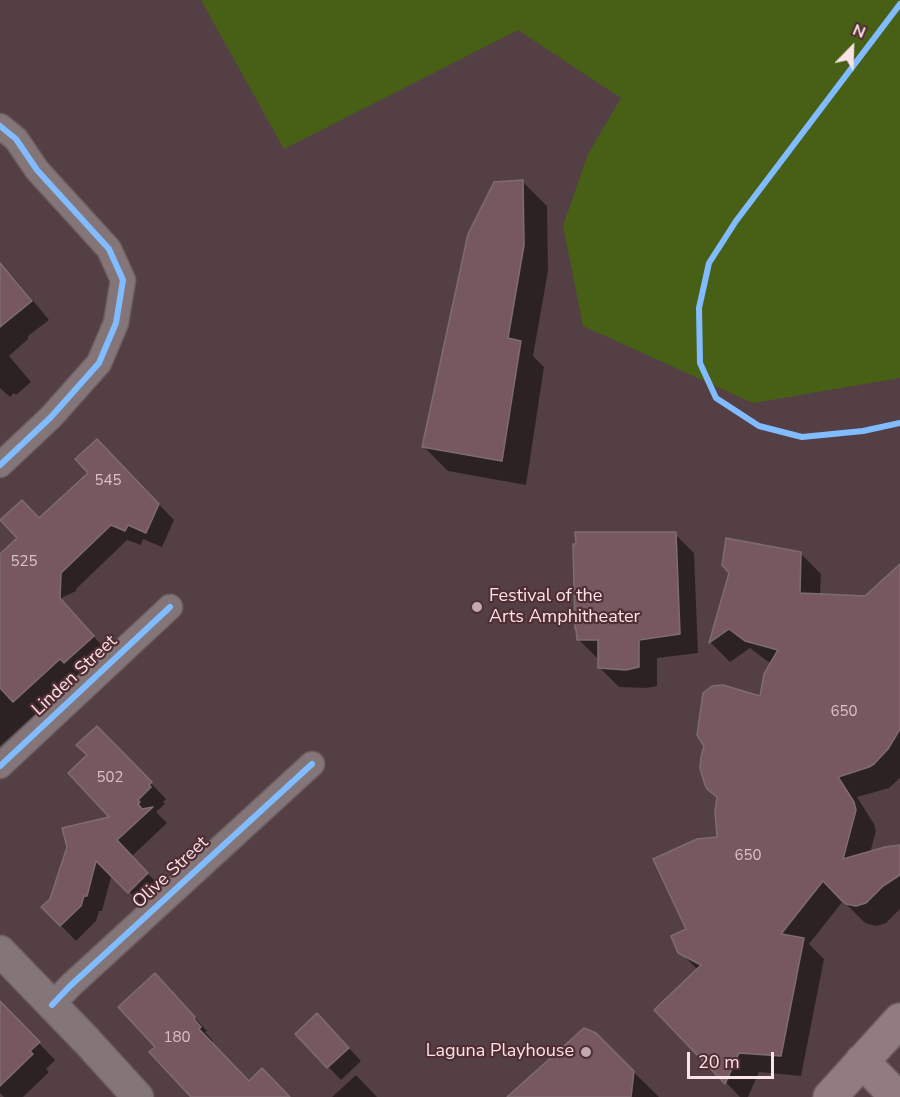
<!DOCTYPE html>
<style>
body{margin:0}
#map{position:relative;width:900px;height:1097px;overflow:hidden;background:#544044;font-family:"Nunito Sans",sans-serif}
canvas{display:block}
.north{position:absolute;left:822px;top:18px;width:60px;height:60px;-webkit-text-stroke:4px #512e34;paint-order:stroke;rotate:23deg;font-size:16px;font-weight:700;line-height:24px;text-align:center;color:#fbe4e7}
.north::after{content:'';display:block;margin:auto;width:21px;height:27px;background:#fbe4e7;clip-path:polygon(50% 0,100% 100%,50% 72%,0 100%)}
.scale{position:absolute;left:687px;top:1052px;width:87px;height:27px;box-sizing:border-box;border:3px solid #fbe4e7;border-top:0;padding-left:8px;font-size:18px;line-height:21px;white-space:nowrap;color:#fbe4e7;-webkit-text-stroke:4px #512e34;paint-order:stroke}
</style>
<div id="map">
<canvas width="900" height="1097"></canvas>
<div class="north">N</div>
<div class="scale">20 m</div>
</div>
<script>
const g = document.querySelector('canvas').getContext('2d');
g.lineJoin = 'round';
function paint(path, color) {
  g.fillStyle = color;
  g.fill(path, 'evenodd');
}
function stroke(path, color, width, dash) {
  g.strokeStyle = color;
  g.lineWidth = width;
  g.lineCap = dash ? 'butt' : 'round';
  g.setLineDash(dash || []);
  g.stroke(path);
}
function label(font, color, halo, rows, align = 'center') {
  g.font = font + ' "Nunito Sans",sans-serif';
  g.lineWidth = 4.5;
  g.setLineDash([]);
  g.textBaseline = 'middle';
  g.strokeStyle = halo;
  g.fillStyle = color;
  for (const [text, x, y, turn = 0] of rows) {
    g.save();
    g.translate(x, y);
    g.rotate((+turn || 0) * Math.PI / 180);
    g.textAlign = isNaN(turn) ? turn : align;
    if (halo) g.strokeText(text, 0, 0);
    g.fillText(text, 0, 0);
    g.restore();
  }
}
paint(new Path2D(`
 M201 0H900V378L753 403 583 326 563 226 588 154 621 98 518 30 284 149Z`), '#486016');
paint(new Path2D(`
 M523 182 547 206 548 271 533 356 544 367 526 485 448 471 424 447Z
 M0 264 15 279 49 320 28 336V339L9 356 31 382 16 395 14 393 10 397 0 388Z
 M112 456 174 520 162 547 143 539 141 545 127 540 76 589V591L59 599 110 654 82 679 78 675 0 746V556L39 520Z
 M675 534 694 553 698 653 657 658V686L646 688 619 687 600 668V658H597L578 639Z
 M800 553 821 574 820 595 866 597 900 569V778L889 788 857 797 874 824 876 831 870 853 900 851V909L886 923 877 926 868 924 864 922 843 901 809 944 824 959 801 1076 759 1072 748 1097H740L656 1010 698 970 680 952 719 839 772 663 767 661 750 648 730 662 710 642 731 572Z
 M113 743 166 799 163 802 165 804 156 812 167 823 131 857 163 889 144 907 112 874 102 911H99L96 921 76 941 43 907 51 900 112 818Z
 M168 988 207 1031 205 1032 213 1041 210 1043 249 1083 288 1097H194L157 1047Z
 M0 1003 55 1060 46 1069 49 1072 23 1097H4L0 1093Z
 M330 1028 361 1061 341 1080 297 1034Z
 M595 1034 659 1097H509Z
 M356 1075 377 1097H332Z`), '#0007');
const building = new Path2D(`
 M523 180 524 245 508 338 521 341 502 461 422 447 468 234 494 182Z
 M0 263 32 301 0 327Z
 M97 439 159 504 146 533 128 525 125 531 111 525 61 573 60 598 94 636 64 663 60 659 13 702 0 688V554L17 538 0 520 22 500 39 518 88 473 75 459Z
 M575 532H676L680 634 639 640V667L626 670 598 668V640H577L576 629H575L573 544H576Z
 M726 538 801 552 800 593 865 596 900 564V729L888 749 874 764 869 767 838 777 854 802 856 810 843 859 885 847 900 845V875L883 886 866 903 856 906 846 904 842 901 823 881 781 934 804 938 781 1056 739 1053 725 1084 654 1010 701 965 678 953 671 936 686 929 653 859 697 839 717 837 715 811 717 797 708 790 705 785 700 768 701 757 704 746 697 735 703 693 712 686 723 685 760 696 764 674 778 650 745 641 729 629 709 643 729 573 722 565Z
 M97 726 152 782 149 785 151 787 138 800 140 802 138 804 142 809 153 807 117 840 148 873 128 893 96 861 87 896H84L81 906 60 926 41 907 50 899 67 847 62 828 109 817 68 773 87 755 76 745Z
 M155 973 195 1017 194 1019 201 1027 199 1029 249 1081 262 1068 290 1097H191L149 1052 155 1047 118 1007Z
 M0 1001 40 1042 30 1051 33 1054 0 1086Z
 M317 1013 349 1048 327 1068 295 1034Z
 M584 1028 596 1033 634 1071 631 1097H507Z`);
paint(building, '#785860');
stroke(building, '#7e6d70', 1.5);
const minor = new Path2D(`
 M0 126 16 139 37 170 109 249 123 280 116 323 99 363 51 417 0 465
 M0 766 170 607
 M52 1005 70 986 312 764`);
const tertiary = new Path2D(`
 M0 951 87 1041 138 1097`);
const primary = new Path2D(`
 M862 1061 897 1097
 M830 1097 900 1020`);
stroke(minor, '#6f5e61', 27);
stroke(tertiary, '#6f5e61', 33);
stroke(primary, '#6f5e61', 36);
stroke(minor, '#847678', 24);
stroke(tertiary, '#847678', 30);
stroke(primary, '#917c80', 33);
stroke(new Path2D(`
 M900 4 736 221 709 263 699 308 700 363 716 398 759 426 802 437 863 431 900 423
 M0 126 16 139 37 170 109 249 123 280 116 323 99 363 51 417 0 465
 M0 766 170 607
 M52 1005 70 986 312 764`), '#80bcff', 6);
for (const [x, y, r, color] of [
 [477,607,6,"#c1abae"],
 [586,1052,6,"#c1abae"]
]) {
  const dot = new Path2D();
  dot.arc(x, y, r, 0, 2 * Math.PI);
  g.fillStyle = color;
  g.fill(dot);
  stroke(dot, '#512e34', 2);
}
label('15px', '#dac1c5', null, [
 ["545",108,481],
 ["525",24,562],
 ["650",844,712],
 ["502",110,778],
 ["650",748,856],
 ["180",177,1038]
]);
label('18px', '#fbe4e7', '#512e34', [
 ["Festival of the",489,597],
 ["Arts Amphitheater",489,618],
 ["Laguna Playhouse",574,1052,"right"]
], 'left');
label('18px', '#fbe4e7', '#512e34', [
 ["Linden Street",75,676,-43],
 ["Olive Street",171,873,-43]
]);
</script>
